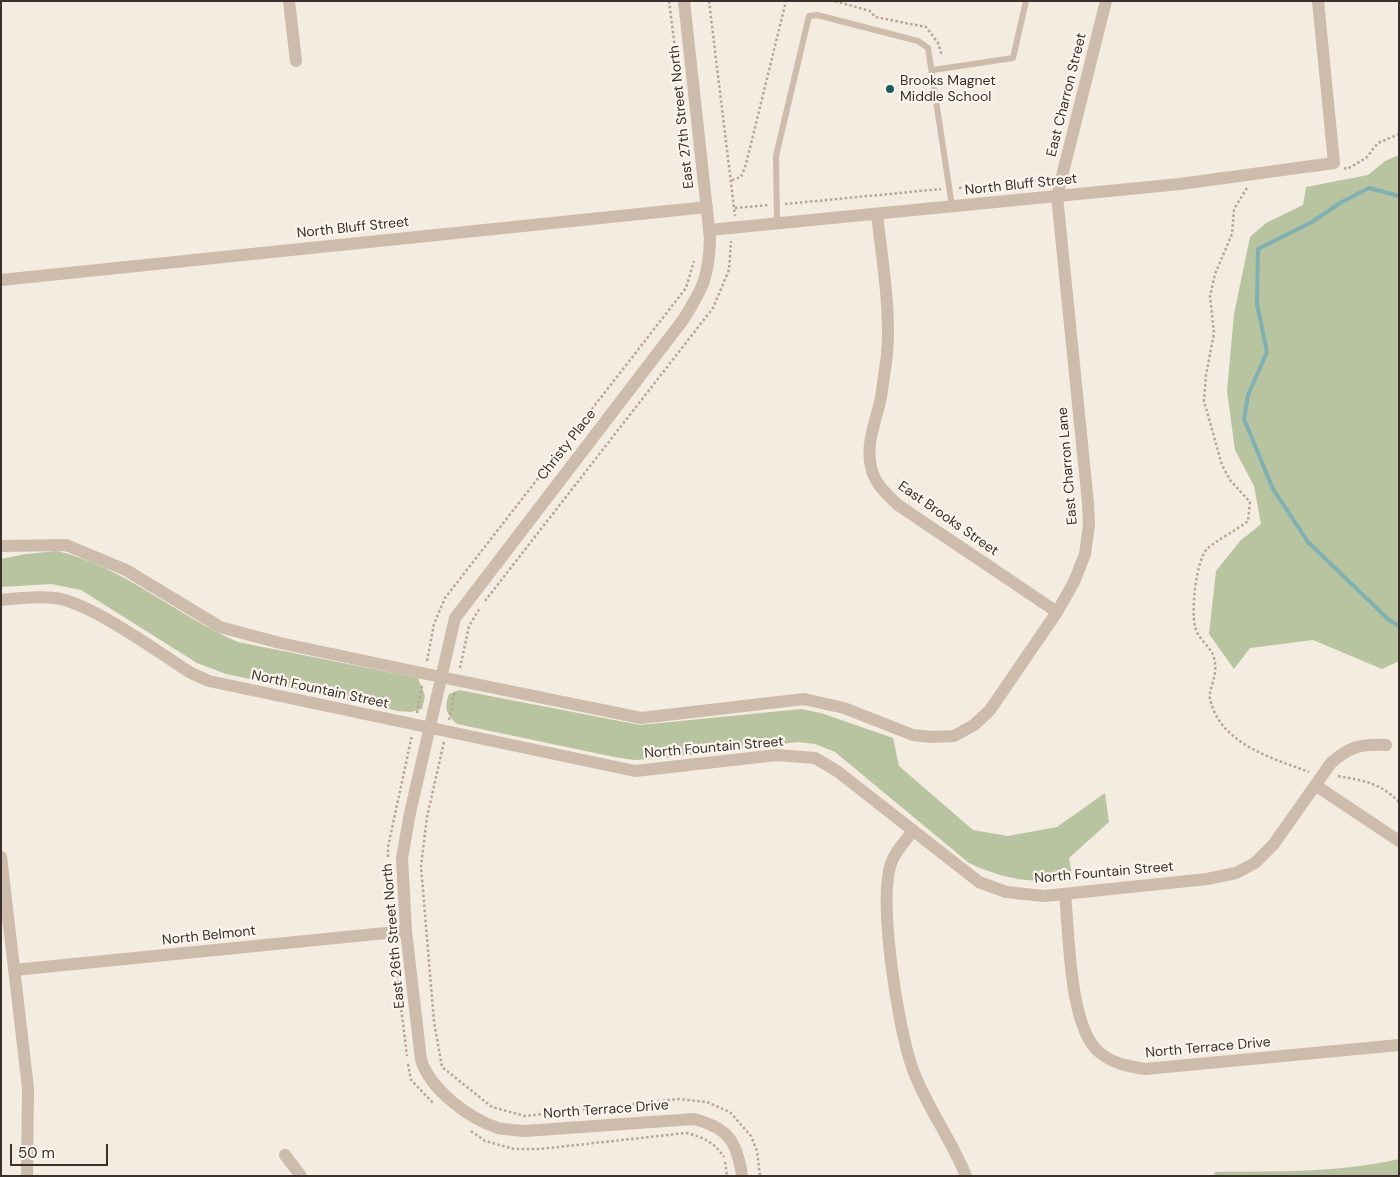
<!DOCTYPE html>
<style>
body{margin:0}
#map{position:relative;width:1400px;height:1177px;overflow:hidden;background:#f4ebe1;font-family:"DM Sans",sans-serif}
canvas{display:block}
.frame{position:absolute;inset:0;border:2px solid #3b302b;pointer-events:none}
.scale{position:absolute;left:10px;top:1144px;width:98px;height:22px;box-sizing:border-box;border:2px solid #3b302b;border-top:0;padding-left:6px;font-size:15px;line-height:18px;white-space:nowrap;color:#3b302b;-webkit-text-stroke:4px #fbf5ee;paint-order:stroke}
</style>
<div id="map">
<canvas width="1400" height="1177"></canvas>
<div class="frame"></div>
<div class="scale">50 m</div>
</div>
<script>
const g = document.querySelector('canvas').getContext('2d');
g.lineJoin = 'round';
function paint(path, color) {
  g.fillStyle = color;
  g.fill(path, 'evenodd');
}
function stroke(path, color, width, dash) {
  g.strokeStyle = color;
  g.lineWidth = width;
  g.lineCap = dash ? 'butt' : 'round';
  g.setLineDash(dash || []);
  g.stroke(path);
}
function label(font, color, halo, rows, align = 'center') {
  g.font = font + ' "DM Sans",sans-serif';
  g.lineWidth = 4.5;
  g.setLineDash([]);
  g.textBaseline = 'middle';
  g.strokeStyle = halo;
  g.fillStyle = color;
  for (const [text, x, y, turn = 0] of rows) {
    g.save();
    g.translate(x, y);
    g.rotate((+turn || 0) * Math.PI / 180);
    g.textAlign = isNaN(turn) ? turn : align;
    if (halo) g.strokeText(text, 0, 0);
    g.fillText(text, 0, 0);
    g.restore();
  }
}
paint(new Path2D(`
 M1399 155V661L1382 669 1313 640 1250 648 1234 669 1209 634 1216 571 1240 541 1261 524 1254 486 1235 450 1227 391 1234 314 1250 237 1266 223 1303 205 1306 187 1368 175 1385 161Z
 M57 551C125 567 175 615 238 642L418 678 425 696 422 709 411 712 398 711 226 674 197 663 81 590 51 584 1 587V559L26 554Z
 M459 690 640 725 801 709 821 713 893 738 899 766 973 830 1008 836 1057 827 1105 793 1109 822 1069 858 1073 881C1030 882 1008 881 969 863L835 752 815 744 798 742 655 759 634 760 614 757 457 724C446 714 444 708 449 694Z
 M1399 1159V1176H1213L1215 1172C1276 1171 1339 1173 1399 1159Z`), '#b8c4a0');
stroke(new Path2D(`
 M1399 196 1369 188 1340 203 1312 222 1258 249 1257 304 1267 352 1248 395 1244 419 1273 489 1308 542 1389 620 1399 626`), '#7fb0b2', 4);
stroke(new Path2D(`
 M669 1 678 72
 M709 1 735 216
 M835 1 870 11 875 17 926 27 938 43 942 56
 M1344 168 1347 169 1366 158 1378 143 1399 134
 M732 180 741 177 746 164 786 1
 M959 188 1048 179
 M1247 188 1234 209 1232 234 1215 274 1210 296 1214 333 1206 375 1204 401 1222 465 1230 480 1250 502 1248 521C1237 530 1215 541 1207 549 1196 561 1191 610 1195 626 1197 639 1211 646 1214 658 1219 676 1208 688 1210 699 1220 744 1272 758 1309 772
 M785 204 941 189
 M735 208 769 205
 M485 601 713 308 729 270 731 241
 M427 661 434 624 445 598 686 288 694 261
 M460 668 469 626 480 608
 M417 713 422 686
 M449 720 455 691
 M444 742 427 817 421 866 434 1022 442 1067 492 1107 525 1116 679 1099 707 1102 730 1112 751 1136 757 1151 760 1176
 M1338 776C1364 781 1379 782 1399 802
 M388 857V847L412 735
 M397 975 407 1056
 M408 1064 411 1080 434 1104
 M471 1131 485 1141 514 1149H540L686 1133C703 1137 714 1142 724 1157
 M725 1162 727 1176`), '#b9a596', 2.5, [2.5, 2.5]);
stroke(new Path2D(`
 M933 70 1013 58 1026 1
 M777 224 776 156 809 16 817 15 918 41 928 48 952 206`), '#cdbbac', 6);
stroke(new Path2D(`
 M289 1 296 61
 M684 1 710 238C709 277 703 288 683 320L455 618 410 813 402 858 406 931 421 1060C431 1090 468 1118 498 1128 507 1130 517 1130 525 1131L694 1119C728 1128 737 1141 742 1176
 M877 214C882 260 891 309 887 355 885 369 883 384 881 397 877 418 867 439 870 461 872 481 884 492 898 505L1057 612
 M709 230 1180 184 1334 163 1318 1
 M1 280 707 207
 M1 546 66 545 126 570 220 627 280 643 441 677 641 718 804 699 844 708 913 735 932 737 954 736 974 725 990 710 1057 612 1074 582 1085 554 1089 525 1088 503 1057 196 1106 1
 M1 600C19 598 37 596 55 598 90 602 159 653 191 673L209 681 635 771 777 755 815 758 837 771 979 882 1006 892 1044 896 1207 879 1236 873 1255 863 1273 845 1331 763C1350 746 1361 744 1386 745
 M1315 785 1399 841
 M913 830C907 840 896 850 892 861 877 897 898 1028 912 1067 925 1105 951 1138 966 1176
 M1065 894C1069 933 1069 1027 1099 1052 1113 1064 1128 1066 1145 1069L1399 1045
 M14 970 406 931
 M285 1155 301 1176`), '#cdbbac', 12);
stroke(new Path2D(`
 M1 857 28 1088 27 1176`), '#cdbbac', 12);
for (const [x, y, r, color] of [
 [890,89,5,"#1f5a5e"]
]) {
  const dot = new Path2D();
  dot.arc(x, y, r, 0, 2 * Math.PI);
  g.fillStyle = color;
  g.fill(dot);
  stroke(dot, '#fbf5ee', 2);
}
label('14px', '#3b302b', '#fbf5ee', [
 ["Brooks Magnet",900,81],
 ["Middle School",900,97]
], 'left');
label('14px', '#3b302b', '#fbf5ee', [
 ["East Charron Street",1067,95,-76],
 ["East 27th Street North",682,117,-96],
 ["North Bluff Street",1021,185,-6],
 ["North Bluff Street",353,228,-6],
 ["Christy Place",567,445,-52],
 ["East Charron Lane",1068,466,-95],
 ["East Brooks Street",948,519,35],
 ["North Fountain Street",320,690,12],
 ["North Fountain Street",714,748,-5],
 ["North Fountain Street",1104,873,-5],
 ["North Belmont",209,936,-6],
 ["East 26th Street North",394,936,-95],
 ["North Terrace Drive",1208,1048,-5],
 ["North Terrace Drive",606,1110,-4]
]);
</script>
